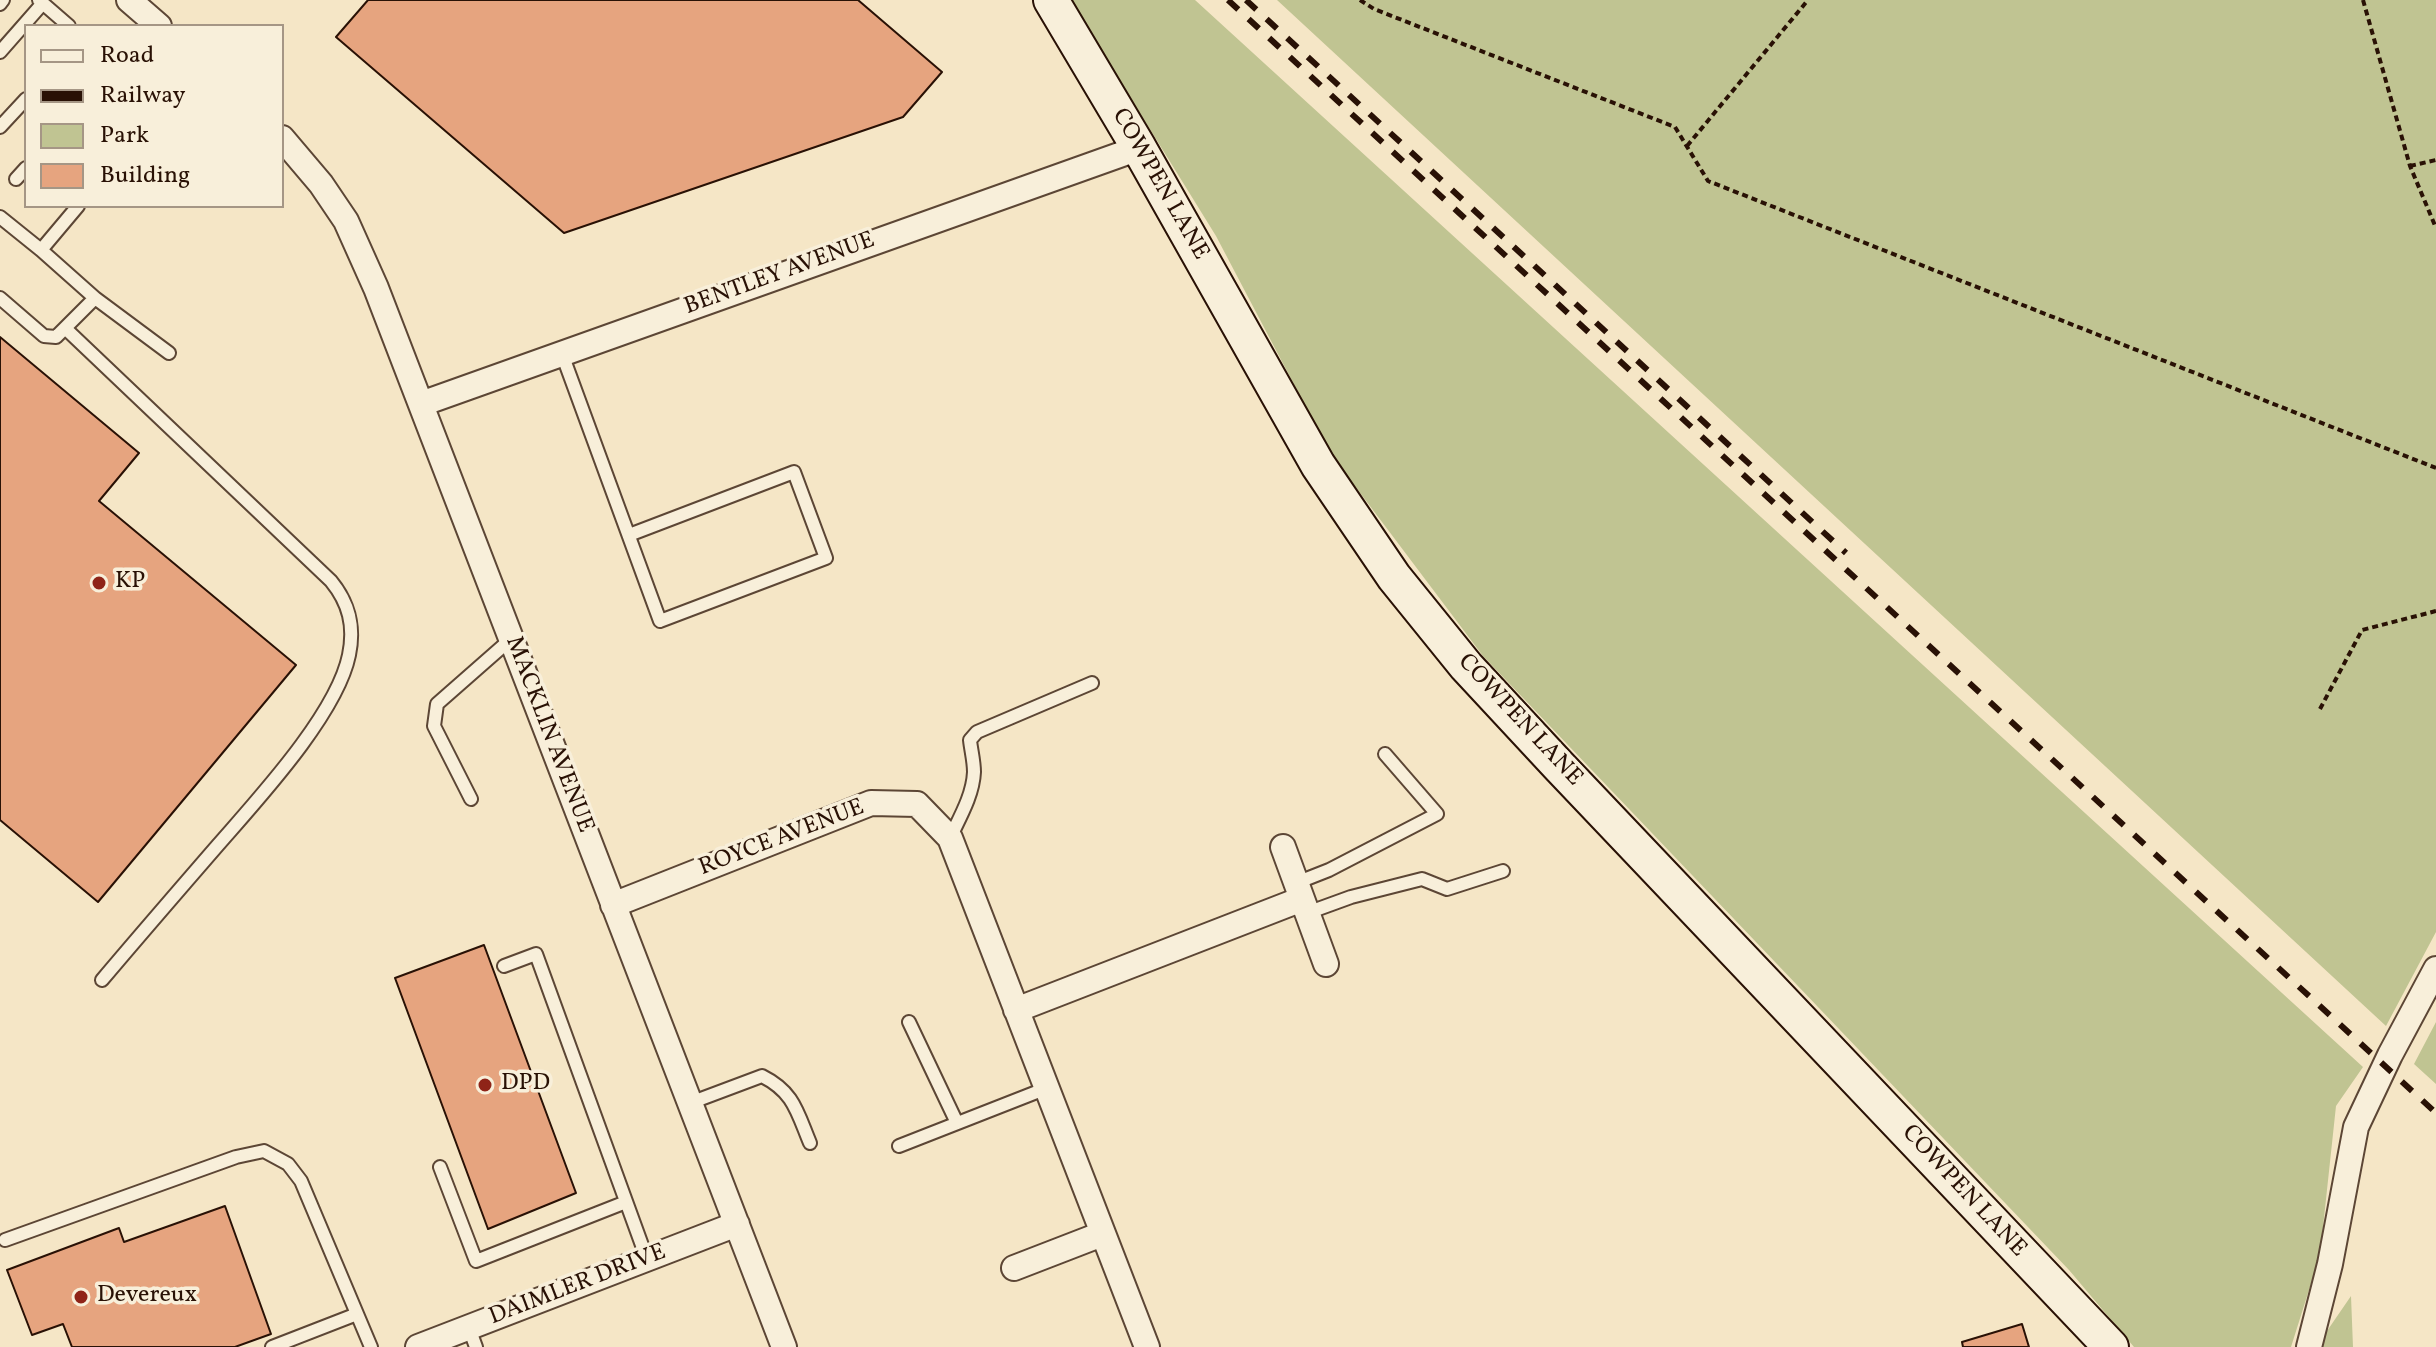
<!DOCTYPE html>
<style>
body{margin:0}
#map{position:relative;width:2436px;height:1347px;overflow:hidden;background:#f5e6c6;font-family:Vollkorn,serif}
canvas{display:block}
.legend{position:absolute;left:24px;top:24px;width:260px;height:184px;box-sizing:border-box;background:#f8efda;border:2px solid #a59685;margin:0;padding:10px 14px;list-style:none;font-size:24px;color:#291105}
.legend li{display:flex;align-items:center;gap:16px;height:40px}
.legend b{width:40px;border:2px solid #a59685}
</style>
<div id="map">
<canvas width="2436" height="1347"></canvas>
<ul class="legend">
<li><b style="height:10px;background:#f8efda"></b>Road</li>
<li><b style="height:10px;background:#291105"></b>Railway</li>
<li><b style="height:22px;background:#c0c492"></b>Park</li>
<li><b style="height:22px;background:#e6a47f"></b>Building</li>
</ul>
</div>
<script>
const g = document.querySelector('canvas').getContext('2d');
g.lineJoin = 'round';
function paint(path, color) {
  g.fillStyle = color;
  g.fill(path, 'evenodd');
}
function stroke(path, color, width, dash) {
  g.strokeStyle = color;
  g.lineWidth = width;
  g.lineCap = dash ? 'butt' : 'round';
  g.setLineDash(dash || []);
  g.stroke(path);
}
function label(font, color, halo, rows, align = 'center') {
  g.font = font + ' Vollkorn,serif';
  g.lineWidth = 7;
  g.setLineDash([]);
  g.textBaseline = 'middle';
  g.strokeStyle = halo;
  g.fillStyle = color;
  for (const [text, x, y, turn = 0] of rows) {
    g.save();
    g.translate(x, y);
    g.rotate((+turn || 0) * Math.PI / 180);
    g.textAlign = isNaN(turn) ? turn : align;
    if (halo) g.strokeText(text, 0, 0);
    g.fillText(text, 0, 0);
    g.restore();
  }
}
paint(new Path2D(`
 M1070 0H1195L2363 1067 2336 1106 2320 1255 2291 1347H2134L2069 1270 1483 656 1330 453 1216 236Z
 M1277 0H2436V932L2386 1026Z
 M2436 1022V1084L2414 1064Z
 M2351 1296 2353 1347H2316Z`), '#c0c492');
const building = new Path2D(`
 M368 0H858L942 72 903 117 564 233 336 37Z
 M0 337 139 453 99 501 296 665 98 902 0 820Z
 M484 945 576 1193 488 1229 395 978Z
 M225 1206 271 1334 235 1347H72L63 1324 32 1335 7 1270 119 1228 124 1242Z
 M2022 1324 2029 1347H1963L1962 1342Z`);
paint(building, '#e6a47f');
stroke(building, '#291105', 2);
const lane = new Path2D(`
 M39 0 69 26
 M0 4 3 0
 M0 52 43 3
 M0 127 26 99
 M16 179 26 168
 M0 217 41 250 78 206
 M0 298 44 336 56 337 95 298 41 250
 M95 298 169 353
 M66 329 331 581C349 603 355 626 349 655 337 714 258 799 218 845 179 890 140 935 102 980
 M562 354 660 621 826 558 794 472 629 535
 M471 799 434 726 437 704 511 639
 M950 838C960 817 973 795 974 772 974 761 971 750 970 740L977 732 1092 683
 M1296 883 1329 870 1437 814 1385 754
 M1307 913 1351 897 1422 879 1447 889 1503 871
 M504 966 536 954 647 1259
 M909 1022 957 1123
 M690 1103 762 1076C794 1092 797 1112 810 1143
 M899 1146 1047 1088
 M440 1167 476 1261 626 1202
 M5 1240 236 1157 264 1151 288 1164 301 1181 371 1347
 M469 1328 476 1347
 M272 1347 357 1314`);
const street = new Path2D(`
 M129 0 159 26
 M282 138 321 184 346 221 376 288 784 1347
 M421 404 1139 148
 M1283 847 1326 964
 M613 905 871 803 917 804 950 838 1147 1347
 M1016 1010 1302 899
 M1014 1268 1102 1234
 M418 1347 737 1224
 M2309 1347 2330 1264 2356 1127 2390 1055 2436 969`);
const secondary = new Path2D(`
 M1051 0 1139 148 1318 465 1394 577 1466 666 1558 765 2111 1347`);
stroke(lane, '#5c4635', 16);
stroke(street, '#5c4635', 28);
stroke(secondary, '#291105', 38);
stroke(new Path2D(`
 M1360 0 1374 9 1675 127 1708 181 2436 468
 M2363 0 2410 166 2436 228
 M1687 146 1808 0
 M2410 166 2436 160
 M2320 709 2362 630 2436 611`), '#291105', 4, [6, 4]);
stroke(lane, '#f8efda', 12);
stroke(street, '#f8efda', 24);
stroke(secondary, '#f8efda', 34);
stroke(new Path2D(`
 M1228 0 2436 1113
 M1246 0 1846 553`), '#291105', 6, [14, 14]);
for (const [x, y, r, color] of [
 [99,583,8,"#8f2418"],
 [485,1085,8,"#8f2418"],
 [81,1297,8,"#8f2418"]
]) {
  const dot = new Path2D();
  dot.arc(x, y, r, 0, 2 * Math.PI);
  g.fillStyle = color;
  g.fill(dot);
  stroke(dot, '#f8efda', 3);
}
label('24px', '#291105', '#f8efda', [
 ["COWPEN LANE",1159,185,60],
 ["BENTLEY AVENUE",780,275,-20],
 ["COWPEN LANE",1519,721,47],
 ["MACKLIN AVENUE",548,735,69],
 ["ROYCE AVENUE",782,839,-21],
 ["COWPEN LANE",1963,1192,47],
 ["DAIMLER DRIVE",578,1286,-21]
]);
label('24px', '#291105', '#f8efda', [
 ["KP",115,583],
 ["DPD",501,1085],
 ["Devereux",97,1297]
], 'left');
</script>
